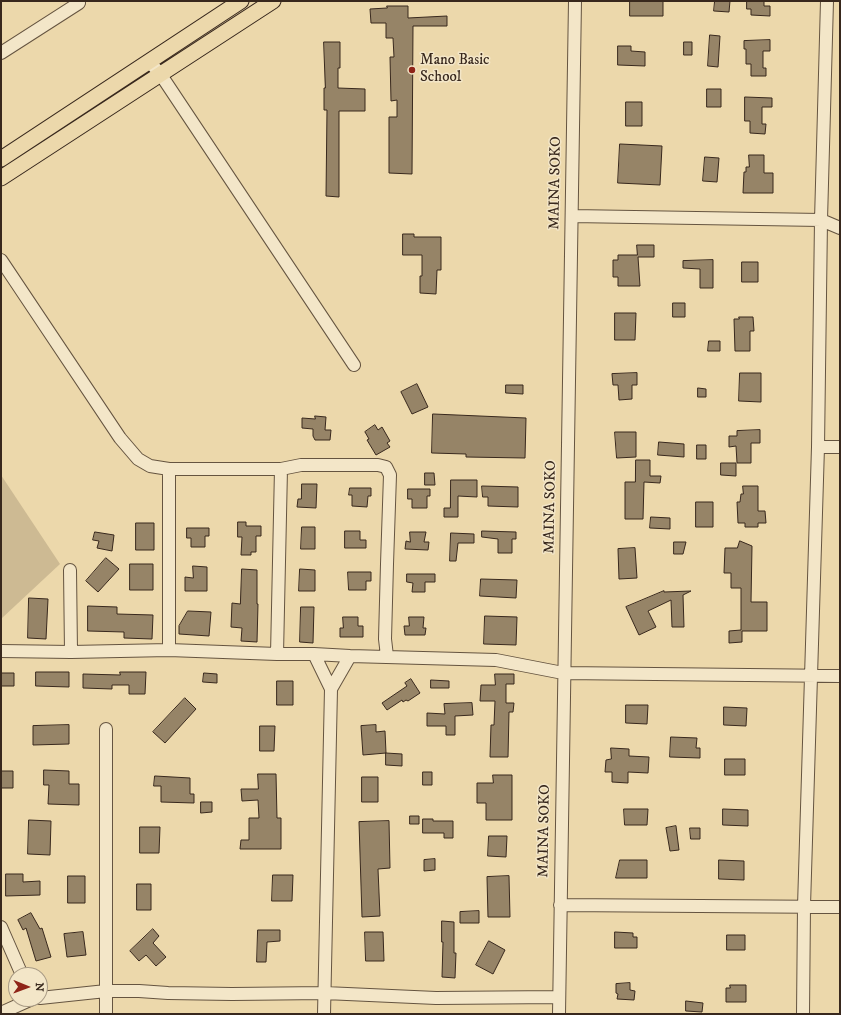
<!DOCTYPE html>
<style>
body{margin:0}
#map{position:relative;width:841px;height:1015px;overflow:hidden;background:#ecd8ab;font-family:"IM FELL DW Pica",serif}
canvas{display:block}
.frame{position:absolute;inset:0;border:2px solid #38281d;pointer-events:none}
.north{position:absolute;left:8px;top:967px;width:40px;height:40px;box-sizing:border-box;background:#f3e6c8;border:1px solid #a89a84;border-radius:50%;rotate:91deg;font-size:11px;font-weight:700;line-height:16px;text-align:center;color:#38281d}
.north::after{content:'';display:block;margin:auto;width:14px;height:18px;background:#8f2418;clip-path:polygon(50% 0,100% 100%,50% 72%,0 100%)}
</style>
<div id="map">
<canvas width="841" height="1015"></canvas>
<div class="frame"></div>
<div class="north">N</div>
</div>
<script>
const g = document.querySelector('canvas').getContext('2d');
g.lineJoin = 'round';
function paint(path, color) {
  g.fillStyle = color;
  g.fill(path, 'evenodd');
}
function stroke(path, color, width, dash) {
  g.strokeStyle = color;
  g.lineWidth = width;
  g.lineCap = dash ? 'butt' : 'round';
  g.setLineDash(dash || []);
  g.stroke(path);
}
function label(font, color, halo, rows, align = 'center') {
  g.font = font + ' "IM FELL DW Pica",serif';
  g.lineWidth = 3;
  g.setLineDash([]);
  g.textBaseline = 'middle';
  g.strokeStyle = halo;
  g.fillStyle = color;
  for (const [text, x, y, turn = 0] of rows) {
    g.save();
    g.translate(x, y);
    g.rotate((+turn || 0) * Math.PI / 180);
    g.textAlign = isNaN(turn) ? turn : align;
    if (halo) g.strokeText(text, 0, 0);
    g.fillText(text, 0, 0);
    g.restore();
  }
}
paint(new Path2D(`
 M1 475 60 564 1 619Z`), '#cdba93');
const building = new Path2D(`
 M630 1H663V16H630Z
 M715 1H730L729 12 714 11Z
 M747 1H764V6H770V16L751 15V9H747Z
 M387 6H408V18L447 16V26H413L412 174 389 173V117H397V100L391 101 390 57H394L393 38H386V23H371L370 9 387 8Z
 M710 35 720 36 718 67 708 66Z
 M770 40V51H763V68H766V76H751V64H746V49H744V41Z
 M324 42H340V68H338V88L365 89V111H339V197L326 196 327 110H324V88H325Z
 M684 42H692V55H684Z
 M618 46H631V51L645 52V66L618 65Z
 M707 89H721V107H707Z
 M745 97 772 98V107H762V124H766L765 134 750 133V121H745Z
 M626 102H642V126H626Z
 M620 144 662 146 660 185 618 183Z
 M749 155H764V173H773V193H743L744 172H746V167H749Z
 M705 157 719 158 717 182 703 181Z
 M403 234H414V237H441V270H437L436 294 420 293V276H422V255H403Z
 M637 245H654V257H638L640 286H618V277H613V260H618V255H637Z
 M713 260V288H700V269L683 268V261Z
 M742 262H758V282H742Z
 M673 303H685V317H673Z
 M615 313H636L635 340H615Z
 M739 317H753L754 331H750V351H735L734 319H739Z
 M709 341H720V351H708Z
 M637 373V385H632V399L619 400 618 385H613L612 374Z
 M740 373H761V402L739 401Z
 M417 384 428 407 412 414 401 392Z
 M506 385H523V394L506 393Z
 M698 388 706 389V397H698Z
 M433 414 526 418 525 458 466 457V454L432 453Z
 M315 416 326 417 325 430H331L330 440H315L313 436V429L302 428V418L315 419Z
 M375 425 378 430 382 427 390 441 387 443 390 447 376 455 367 440 369 439 365 432Z
 M760 430V443H751V463H737L736 446 729 447V436H737V431Z
 M615 432H636V457L617 458Z
 M659 442 684 444V457L658 455Z
 M697 445H706V459H697Z
 M636 460H650V476H661L660 483 644 482 643 519H625V482H635Z
 M721 463H736V476L721 475Z
 M425 473H434L435 485H425Z
 M451 480H477V497L458 496V517H444V508H450Z
 M302 484H317L316 508 297 507 298 499H301Z
 M482 486 518 487V507L488 506V497H483Z
 M743 486H758V511H765L766 523H758V527H745V523H738L737 502H740L741 494H743Z
 M350 488H371V496H368L367 507 352 506V495H349Z
 M408 489H430V496H427V508H412V499H408Z
 M696 502H713V527H696Z
 M651 517 670 518V529L650 528Z
 M238 522H246V526H261V536H256V552H251V555H241L242 537H238Z
 M136 523H154V550H136Z
 M302 527H315V549H301Z
 M187 528H209V536H205V547H191V538H187Z
 M345 531H360V540H366V548H345Z
 M482 531 516 532V539H512V553H498V539L482 537Z
 M95 532 114 535 112 551 97 548 99 541 93 540Z
 M410 532H426L424 542H429L428 550 405 549 406 541 410 542Z
 M451 533 474 534V543H458L456 561H450Z
 M740 541 752 546 751 602H767V631H742V642L729 643V631L741 630V588H731V573H724L725 548H737Z
 M674 542H686L683 554H674Z
 M635 548 637 578 619 579 618 549Z
 M106 558 119 569 98 592 86 581Z
 M130 564H153V590H130Z
 M193 566 207 567V591H185V577L193 578Z
 M242 569 257 570V604H258L257 642 241 641 242 628 231 627 232 603 240 604Z
 M300 569 315 570V591H299Z
 M348 572H371V581H366V590H349Z
 M407 574H435V582H425V592H412L413 583 407 582Z
 M481 579 517 580 516 598 480 596Z
 M664 591V592L691 591 683 595 684 627H672L671 600 648 611 656 627 639 635 626 607Z
 M29 598 48 599 46 639 28 638Z
 M88 606 117 607V614L153 615 152 639 124 638V632L88 631Z
 M301 607H314L313 643 300 642Z
 M188 611 211 612 209 636 179 634V626Z
 M485 616 517 617 516 645 484 644Z
 M343 617H358V626H363V637H340V628H343Z
 M409 617H424L423 628H426L425 635H405L404 626H409Z
 M36 672H69V687L36 686Z
 M120 672H146L145 694H129V685H112V689L83 688V674L120 675Z
 M1 673H14V686H1Z
 M204 673 217 674V683L203 682Z
 M495 674H514V684H506V703H514L513 712H509L508 757H490L491 725H494L495 701H480L481 685H495Z
 M411 679 420 693 408 701 406 700 403 702 402 700 387 710 382 703 407 686 405 683Z
 M431 680 449 681V688H431Z
 M277 681H293V705H277Z
 M185 698 196 709 165 743 153 732Z
 M472 703 473 715 455 716V735H446V726H427V713L445 714 444 704Z
 M626 705H648L647 724 626 723Z
 M724 707 747 708 746 726 724 725Z
 M69 725V744L33 745V726Z
 M376 725V732L385 731 386 753 363 755 361 726Z
 M260 726H275L274 751H260Z
 M671 737 697 738 696 748H700V758L670 757Z
 M611 748 629 749V756L649 757 648 773 628 772V783L612 782V772H605L606 760 611 759Z
 M386 753 402 754V766L386 765Z
 M725 759H745V775H725Z
 M44 770 69 771V784H79V805L48 804 49 785H44Z
 M1 771H13V788H1Z
 M423 772H432V785H423Z
 M258 774H276L277 818H281V849H240L241 840H249V818H259L258 800 242 801 241 789H258Z
 M493 775H512V820H486V803H477V783H493Z
 M155 776 190 778V794H194V803L161 802V786H154Z
 M362 777H378V802H362Z
 M201 802H212V812L201 813Z
 M624 809H648L647 825H625Z
 M723 809 748 810V826L723 825Z
 M410 816H419V824H410Z
 M423 819H433V821H453V838H444V833H423Z
 M29 820 51 821 50 855 28 854Z
 M389 821 390 868 378 869 380 916 362 917 359 822Z
 M676 826 679 850 670 851 666 828Z
 M140 827H160L159 853H140Z
 M690 828H700V839H691Z
 M489 836H507L506 857 488 856Z
 M435 859V870L424 871V860Z
 M620 860H647V878H616Z
 M719 860 744 861V880L719 879Z
 M6 874H23V882L40 881V895L6 896Z
 M273 875H293L292 901H272Z
 M68 876H85V903H68Z
 M509 876 510 917H488L487 877Z
 M137 884H151V910H137Z
 M479 911V923H460V912Z
 M31 913 40 929 42 928 51 957 36 961 26 928 23 930 18 920Z
 M442 921 454 922V953H456L455 978 442 977 443 942H442Z
 M153 929 159 936 153 943 166 957 156 966 146 955 139 961 130 951Z
 M258 930H280V941L267 942 266 962H257Z
 M83 932 86 955 67 957 64 934Z
 M365 932H383L384 961H366Z
 M615 932 633 933V937H637V948H615Z
 M727 935H745V950H727Z
 M489 941 505 950 493 974 476 965Z
 M630 983V990L635 991 634 1000 617 999 618 994 616 993V984Z
 M730 985H746V1002H726V988H730Z
 M686 1001 703 1003 702 1012 686 1011Z`);
paint(building, '#968467');
stroke(building, '#38281d', 1);
const minor = new Path2D(`
 M1 53 79 3 78 1
 M149 61 161 75 354 365
 M572 216 821 220 840 228
 M1 260 120 438 138 459 150 466 169 469H281L301 465H378L386 467 390 475 387 564 385 639 387 656
 M818 447H840
 M70 570 71 652
 M169 650V469
 M1 651 71 652 169 650 277 654H314L350 656 496 660 563 673 840 676
 M277 654 281 469
 M314 654 331 689 324 1014
 M331 689 350 656
 M560 905 840 907
 M1 927 22 975
 M40 998 106 991H139L168 993 232 994 325 993 436 998 559 997
 M1 1013 32 999
 M106 1014V729
 M559 1014 575 1
 M803 1014 804 906 818 447 821 220 827 1`);
const major = new Path2D(`
 M1 159 241 1
 M1 178 273 1`);
stroke(minor, '#655440', 14);
stroke(major, '#38281d', 17);
stroke(minor, '#f3e6c8', 12);
stroke(major, '#ecd8ab', 15);
for (const [x, y, r, color] of [
 [412,70,4,"#8f2418"]
]) {
  const dot = new Path2D();
  dot.arc(x, y, r, 0, 2 * Math.PI);
  g.fillStyle = color;
  g.fill(dot);
  stroke(dot, '#f3e6c8', 1.5);
}
label('15px', '#38281d', '#f3e6c8', [
 ["Mano Basic",420,61],
 ["School",420,78]
], 'left');
label('15px', '#38281d', '#f3e6c8', [
 ["MAINA SOKO",556,183,-89],
 ["MAINA SOKO",551,507,-89],
 ["MAINA SOKO",545,831,-89]
]);
</script>
